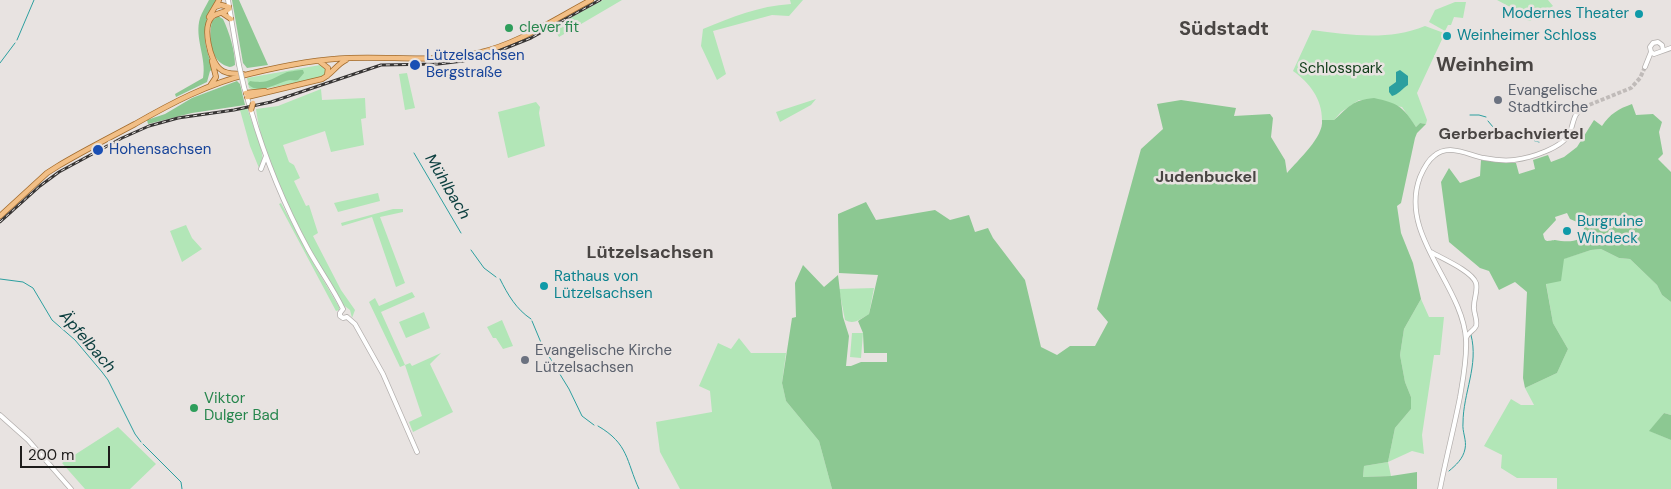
<!DOCTYPE html>
<meta charset="utf-8">
<style>
body{margin:0}
#map{position:relative;width:1671px;height:489px;overflow:hidden;background:#e8e3e1;font-family:"DM Sans",sans-serif}
canvas{display:block}
.scale{position:absolute;left:20px;top:446px;width:90px;height:22px;box-sizing:border-box;border:2px solid #1e1c1b;border-top:0;padding-left:6px;font-size:15px;line-height:18px;white-space:nowrap;color:#1e1c1b;-webkit-text-stroke:4px #e8e3e1;paint-order:stroke}
</style>
<div id="map">
<canvas width="1671" height="489"></canvas>
<div class="scale">200 m</div>
</div>
<script>
const g = document.querySelector('canvas').getContext('2d');
g.lineJoin = 'round';
function paint(path, color) {
  g.fillStyle = color;
  g.fill(path, 'evenodd');
}
function stroke(path, color, width, dash) {
  g.strokeStyle = color;
  g.lineWidth = width;
  g.lineCap = dash ? 'butt' : 'round';
  g.setLineDash(dash || []);
  g.stroke(path);
}
function label(font, color, halo, rows, align = 'center') {
  g.font = font + ' "DM Sans",sans-serif';
  g.lineWidth = 5;
  g.setLineDash([]);
  g.textBaseline = 'middle';
  g.strokeStyle = halo;
  g.fillStyle = color;
  for (const [text, x, y, turn = 0] of rows) {
    g.save();
    g.translate(x, y);
    g.rotate((+turn || 0) * Math.PI / 180);
    g.textAlign = isNaN(turn) ? turn : align;
    if (halo) g.strokeText(text, 0, 0);
    g.fillText(text, 0, 0);
    g.restore();
  }
}
paint(new Path2D(`
 M603 0H622L559 37 553 27Z
 M790 0H803L789 16 772 15 713 31 726 74 717 80 701 46 703 29C733 17 758 6 791 4Z
 M1497 0H1548L1553 6 1530 21 1524 19 1512 8Z
 M1455 2H1466L1463 18 1454 17 1451 25H1448L1445 31 1429 22 1435 10Z
 M1425 26 1444 33V35L1417 93 1427 120 1426 124 1420 123 1416 127 1402 107 1359 100 1341 112 1334 120H1322C1322 99 1310 83 1293 71L1312 30C1350 35 1388 41 1425 26Z
 M320 65 325 66 327 74 321 78 263 89 254 90 249 88 247 78Z
 M407 73 415 108 405 110 399 74Z
 M321 89 322 100 365 98 366 118 361 119 364 145 331 152 325 131 283 145 289 162 294 165 300 178 294 181 306 206 309 205 318 233 313 236 341 290 355 310 352 318 350 310 342 304C334 287 324 273 315 257 292 215 262 157 256 109L278 106Z
 M816 99 811 105 780 122 776 112Z
 M536 102 540 107 539 113 545 146 508 158 498 112Z
 M247 108 261 148 263 160 259 168 250 146 240 110Z
 M378 193 380 201 338 212 334 203Z
 M281 203 315 266 339 307V310L336 311 279 204Z
 M393 209H403V212L380 217 405 283 396 287 372 217 342 226 341 223Z
 M186 225 192 238 202 249 182 262 170 231Z
 M1601 249 1619 258 1630 259 1657 285 1662 295 1671 302V415L1664 413 1650 431 1671 440V489H1557V478H1517L1501 468 1502 455 1484 446 1511 399 1521 405H1534L1525 388 1557 373 1568 349 1553 323 1546 283 1563 259 1591 250Z
 M874 288 869 314C861 319 854 325 845 320L839 289Z
 M412 292 415 297 381 312 405 365 410 363 412 366 441 353 430 364 453 412 413 432 409 422 422 416 405 365 400 367 369 302 375 298 379 306Z
 M1421 299 1429 317H1444L1440 355H1434L1422 435 1424 454 1412 451 1388 462 1391 476 1363 477 1364 466 1388 462 1395 428 1411 409V397L1405 382 1400 355 1404 329Z
 M424 312 430 328 406 338 399 322Z
 M502 320 513 346 503 349 496 338H493L487 327Z
 M852 333H863L861 358 850 357Z
 M739 338 751 353H786L782 383 786 401 819 441 832 489H680L660 452 656 422 712 412 710 391 699 386 718 343 731 349Z
 M118 427 156 464 130 489H85L62 463Z`), '#b2e6b7');
paint(new Path2D(`
 M209 0H216C201 31 202 37 213 69L210 71 207 82 176 97 175 94 203 78C207 58 194 38 200 18 202 12 206 6 209 0Z
 M232 0H239L268 65 247 68 243 63Z
 M218 16 223 19C229 32 235 50 235 65 230 68 229 67 224 65 209 57 209 35 212 21Z
 M301 70H303L304 73 298 80C296 81 293 80 290 80 278 82 258 96 248 84L250 81C269 84 270 79 285 73 289 71 296 71 301 70Z
 M237 81 240 84 245 105 192 113 148 124 147 120 165 114 192 98Z
 M1374 98C1397 103 1403 106 1416 127L1420 123 1426 124 1417 133 1415 138 1401 203 1397 206 1401 233 1413 263 1421 299 1404 329 1400 355 1405 382 1411 397V409L1395 428 1388 462 1364 466 1363 477 1391 476 1417 472V489H832L819 441 786 401 782 383 792 318 796 317 795 283 803 265 824 287 838 275 843 317 849 336 846 366H851L861 362H887V353H864L863 333 858 321 869 314 878 275 839 273 838 214 866 202 876 220 935 210 950 220 969 215 975 232 988 228 993 238 1025 280 1041 347 1057 355 1070 346H1095L1108 322 1097 309 1141 149 1163 129 1157 104 1181 100 1236 108 1234 116 1270 114 1273 118 1271 137 1285 160 1287 173C1298 160 1324 137 1322 120H1334C1349 107 1352 100 1374 98Z
 M1632 104 1636 115 1653 114 1662 122 1659 132 1663 154 1658 159 1671 172V302L1662 295 1657 285 1630 259 1619 258 1601 249 1591 250 1564 259 1561 281 1546 284 1553 323 1568 349 1557 373 1525 388 1523 378 1527 292 1515 282 1499 290 1489 271 1480 268 1449 242 1441 182 1449 168 1460 183 1480 176 1481 160 1516 163 1519 174 1535 169 1533 160 1548 155 1551 162 1564 157 1577 147 1594 120 1602 126C1610 114 1618 109 1632 104ZM1567 213 1570 219 1577 222 1584 228C1584 244 1566 242 1555 240 1554 240 1549 241 1547 241 1544 240 1544 237 1543 234L1556 220 1555 217Z
 M1664 413 1671 415V440L1649 431Z`), '#8cc892');
paint(new Path2D(`
 M1400 70 1408 76V85C1403 88 1398 95 1392 96L1389 92V87L1396 82V72Z`), '#2c9f9f');
stroke(new Path2D(`
 M17 40 34 0
 M0 63 15 43
 M1470 115H1479L1486 117
 M1488 121 1493 127 1501 130
 M1504 132 1515 135
 M1519 136 1539 142
 M414 153 461 233
 M471 250 484 268 496 277
 M0 279 23 282 33 288 52 320 75 340 102 372 108 380 135 434 141 442
 M500 279C508 295 516 309 531 319
 M532 321 542 345 569 389 582 416 594 425
 M598 426C629 444 626 461 639 489
 M143 444 181 482 182 489
 M1449 471C1456 465 1463 459 1465 449 1467 440 1462 432 1463 423 1463 393 1479 365 1471 335`), '#2c9f9f', 1);
stroke(new Path2D(`
 M1584 107 1631 88 1640 78 1645 67`), '#c0bbb9', 4, [4, 2]);
const secondary = new Path2D(`
 M228 0 239 65
 M1663 50 1662 45 1658 42 1653 43 1650 47 1651 52 1654 54 1671 48
 M1645 67 1651 52
 M244 87 249 104
 M251 110C265 158 284 205 308 249 319 269 333 288 343 309
 M261 169 266 156
 M1431 252C1441 258 1472 271 1476 283 1478 291 1474 298 1474 306 1473 312 1478 320 1476 326 1474 331 1468 332 1466 338
 M343 309 340 313V316L343 318 347 317
 M347 317 355 324 383 374 417 452
 M0 415 28 440 71 489
 M1440 489C1446 458 1454 428 1460 397 1463 379 1467 359 1466 340 1463 285 1398 235 1420 177 1423 170 1427 161 1434 156 1449 143 1468 155 1484 158 1494 160 1505 161 1514 160 1530 158 1564 148 1570 132 1574 122 1573 113 1584 107`);
const primary = new Path2D(`
 M215 7 221 5 229 7
 M229 9C224 13 216 13 212 17 202 27 210 61 220 69 226 75 235 73 243 74
 M222 13 231 19
 M209 17 219 0
 M319 61 328 68 327 76
 M210 86 216 77 212 61
 M246 93 265 91
 M247 97 322 79C332 74 337 64 346 60
 M0 216 47 173 58 166C83 151 109 138 135 124 170 104 209 83 249 74 282 66 316 59 350 58 393 56 436 63 478 53 518 44 555 19 591 0`);
stroke(secondary, '#b3afad', 5.5);
stroke(primary, '#a26b2c', 6);
stroke(secondary, '#fff', 4);
stroke(primary, '#f2bf86', 4.5);
const rail = new Path2D(`
 M0 222 40 186 59 172 122 138 149 126 178 118 234 110 271 102 381 65 438 64 463 61 491 54 531 38 600 0`);
stroke(rail, '#373534', 3);
stroke(rail, '#e8e3e1', 1, [4]);
const secondaryBridge = new Path2D(`
 M239 65 244 87`);
const primaryBridge = new Path2D(`
 M251 110 253 103`);
stroke(secondaryBridge, '#b3afad', 5.5, []);
stroke(primaryBridge, '#a26b2c', 6, []);
stroke(secondaryBridge, '#fff', 4);
stroke(primaryBridge, '#f2bf86', 4.5);
for (const [x, y, r, color] of [
 [1639,14,5,"#0f9aa8"],
 [509,28,5,"#2e9e5b"],
 [1447,36,5,"#0f9aa8"],
 [415,65,6,"#1a4fb4"],
 [1498,100,5,"#6b7280"],
 [98,150,6,"#1a4fb4"],
 [1567,231,5,"#0f9aa8"],
 [544,286,5,"#0f9aa8"],
 [525,360,5,"#6b7280"],
 [194,408,5,"#2e9e5b"]
]) {
  const dot = new Path2D();
  dot.arc(x, y, r, 0, 2 * Math.PI);
  g.fillStyle = color;
  g.fill(dot);
  stroke(dot, '#e8e3e1', 2);
}
label('15px', '#0d838f', '#e8e3e1', [
 ["Modernes Theater",1629,14,"right"],
 ["Weinheimer Schloss",1457,36],
 ["Burgruine",1577,222],
 ["Windeck",1577,239],
 ["Rathaus von",554,277],
 ["Lützelsachsen",554,294]
], 'left');
label('15px', '#27864d', '#e8e3e1', [
 ["clever fit",519,28],
 ["Viktor",204,399],
 ["Dulger Bad",204,416]
], 'left');
label('15px', '#164399', '#e8e3e1', [
 ["Lützelsachsen",426,56],
 ["Bergstraße",426,73],
 ["Hohensachsen",109,150]
], 'left');
label('15px', '#0f3b18', '#e8e3e1', [
 ["Schlosspark",1341,69]
]);
label('15px', '#5b616d', '#e8e3e1', [
 ["Evangelische",1508,91],
 ["Stadtkirche",1508,108],
 ["Evangelische Kirche",535,351],
 ["Lützelsachsen",535,368]
], 'left');
label('bold 16px', '#494543', '#e8e3e1', [
 ["Gerberbachviertel",1511,135],
 ["Judenbuckel",1206,178]
]);
label('italic 16px', '#0e4040', '#e8e3e1', [
 ["Mühlbach",447,187,59],
 ["Äpfelbach",87,342,49]
]);
label('bold 18px', '#494543', '#e8e3e1', [
 ["Lützelsachsen",650,253]
]);
label('bold 20px', '#494543', '#e8e3e1', [
 ["Südstadt",1224,30],
 ["Weinheim",1485,66]
]);
</script>
